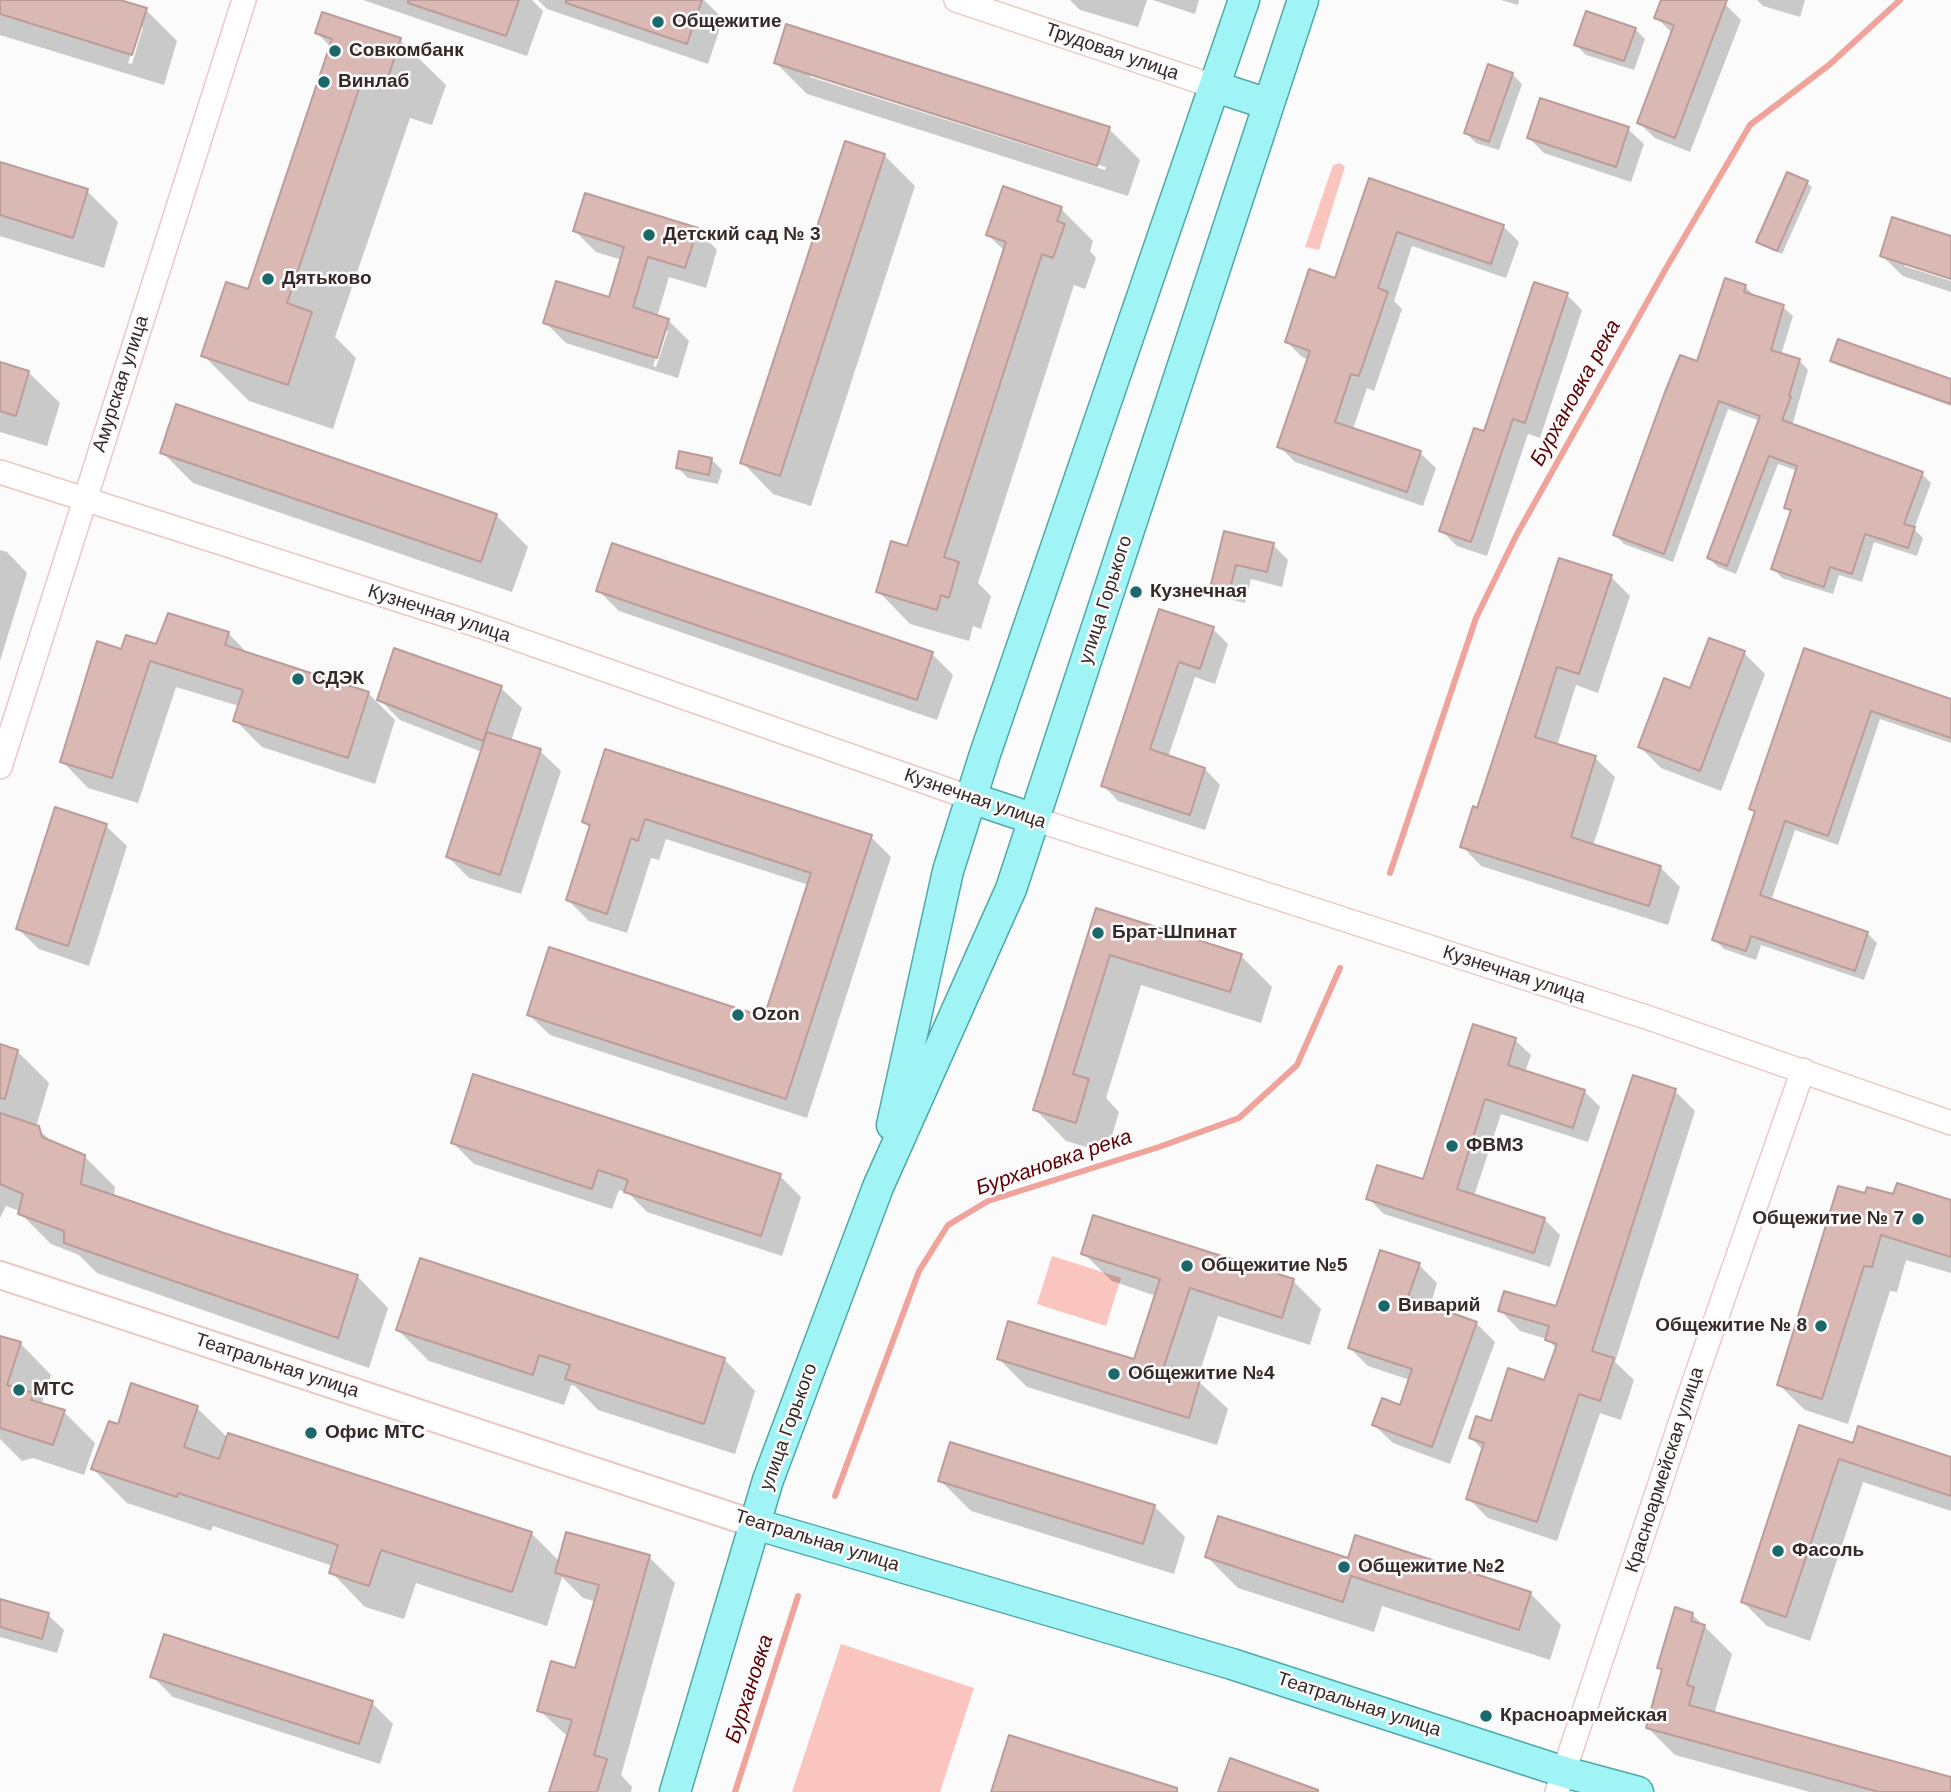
<!DOCTYPE html>
<meta charset="utf-8">
<style>
body{margin:0}
canvas{display:block;background:#fbfbfb}
</style>
<canvas width="1951" height="1792"></canvas>
<script>
const g = document.querySelector('canvas').getContext('2d');
g.lineJoin = 'round';
function paint(path, color) {
  g.fillStyle = color;
  g.fill(path, 'evenodd');
}
function stroke(path, color, width, dash) {
  g.strokeStyle = color;
  g.lineWidth = width;
  g.lineCap = dash ? 'butt' : 'round';
  g.setLineDash(dash || []);
  g.stroke(path);
}
function label(font, color, halo, rows, align = 'center') {
  g.font = font + ' Arial,sans-serif';
  g.lineWidth = 5;
  g.setLineDash([]);
  g.textBaseline = 'middle';
  g.strokeStyle = halo;
  g.fillStyle = color;
  for (const [text, x, y, turn = 0] of rows) {
    g.save();
    g.translate(x, y);
    g.rotate((+turn || 0) * Math.PI / 180);
    g.textAlign = isNaN(turn) ? turn : align;
    if (halo) g.strokeText(text, 0, 0);
    g.fillText(text, 0, 0);
    g.restore();
  }
}
paint(new Path2D(`
 M1340 163 1345 167 1319 250 1305 247 1333 165Z
 M1052 1256 1121 1278 1106 1326 1037 1304Z
 M841 1644 974 1688 940 1792H792Z`), '#fbc5bf');
paint(new Path2D(`
 M0 0H114L146 10 177 41 164 85 0 35ZM139 27H143L132 64 128 63Z
 M363 0H532L543 11 527 56Z
 M538 0H704L723 19 708 64 547 9Z
 M1070 0H1147L1138 27 1080 10Z
 M1153 0H1199L1195 14Z
 M1501 0H1519L1518 5Z
 M1663 0H1713L1725 4 1741 20 1690 152 1655 138 1639 123 1673 34 1656 17Z
 M1757 0H1805L1800 17 1763 6Z
 M1635 29 1645 39 1634 70 1586 55 1576 45Z
 M317 33 400 40 446 85 432 125 410 118 335 337 356 358 333 429 249 401 203 355 249 292 331 47Z
 M776 63 1109 129 1140 160 1128 196 807 94ZM810 73 1106 167 1105 170 810 77Z
 M1512 74 1522 84 1499 150 1476 143 1466 133Z
 M1541 100 1628 129 1644 144 1631 182 1544 153 1529 138Z
 M884 155 915 186 811 506 773 494 742 462Z
 M0 164 87 191 118 222 104 268 0 236Z
 M1370 180 1503 226 1519 242 1506 278 1412 246 1394 301 1402 309 1374 391 1367 388 1353 429 1420 453 1436 468 1423 506 1295 462 1279 446 1309 360 1302 357 1287 342 1336 280Z
 M1807 183 1812 187 1782 254 1763 246 1758 241Z
 M1061 209 1093 241 1090 251 1096 258 1085 289 1074 285 978 583 991 596 981 629 973 626 969 641 910 624 878 591 908 548 1005 251 988 235Z
 M697 229 717 250 706 288 669 277 657 317 668 320 689 341 678 378 566 343 545 322 610 299 622 260 596 252 575 231ZM664 331H668L656 367 653 366Z
 M1951 238V277L1904 262V266L1951 281V292L1903 276 1882 256Z
 M1745 286 1754 296 1783 307 1793 316 1781 355 1799 360 1808 370 1792 426 1922 474 1931 483 1914 529 1923 538 1917 556 1874 542 1862 582 1839 575 1833 594 1782 578 1773 568 1792 513 1786 508 1798 471 1778 464 1736 574 1718 567 1709 558 1760 421 1728 409 1673 562 1624 544 1615 535 1698 363Z
 M1567 295 1582 310 1540 438 1528 434 1487 556 1457 546 1441 530 1485 434Z
 M1832 360 1951 381V406L1837 365Z
 M0 364 28 372 60 403 47 446 0 432Z
 M162 452 496 515 528 547 512 592 193 483Z
 M712 460 722 470 718 484 688 478 678 468Z
 M1225 533 1273 545 1288 560 1282 587 1251 579 1245 603 1229 599 1213 584Z
 M0 550 7 552 27 573 0 661Z
 M1560 560 1611 577 1630 596 1598 693 1576 685 1557 746 1595 758 1615 777 1593 846 1660 867 1680 887 1668 925 1481 866 1462 846 1478 810Z
 M598 590 932 654 953 675 937 720 619 611Z
 M1160 611 1213 629 1228 644 1215 684 1195 677 1168 757 1205 769 1220 785 1205 830 1118 801 1103 785Z
 M228 633 250 656 369 694 395 720 375 784 262 747 235 720 239 706 176 687 138 803 88 788 62 761 122 651Z
 M1710 640 1744 653 1765 674 1721 791 1661 768 1640 747 1691 691Z
 M1805 650 1951 700V743L1880 719 1838 845 1795 830 1771 901 1867 933 1877 943 1864 980 1761 945 1756 960 1724 949 1714 939 1756 814 1751 809Z
 M501 688 522 708 511 741 540 751 561 771 521 894 469 878 448 857 482 752 400 720 379 699Z
 M606 751 871 837 891 857 807 1118 550 1035 529 1015 766 1019 809 885 666 839 659 860 651 858 627 933 589 921 568 900 591 829 584 822Z
 M106 826 127 846 89 966 39 949 18 929Z
 M1097 910 1241 956 1272 987 1261 1023 1141 985 1106 1098 1119 1112 1107 1153 1066 1141 1035 1109Z
 M1515 1040 1531 1055 1525 1072 1584 1091 1600 1107 1588 1142 1501 1114 1474 1196 1544 1219 1560 1235 1550 1267 1384 1214 1368 1198 1424 1182Z
 M0 1046 18 1052 49 1083 36 1127 54 1144 84 1156 115 1187 114 1197 357 1276 388 1308 369 1368 97 1273 79 1255 51 1244 20 1213V1211L6 1206 0 1218Z
 M1675 1091 1695 1111 1615 1362 1634 1380 1621 1420 1600 1413 1557 1541 1488 1518 1468 1498 1484 1451 1471 1438 1545 1383 1557 1349 1547 1339 1520 1331 1500 1310 1557 1308Z
 M453 1143 780 1176 801 1197 782 1256 647 1212 628 1193 619 1190 612 1209 474 1164Z
 M1866 1195 1951 1202V1273L1906 1260 1897 1292 1890 1291 1848 1424 1805 1410 1779 1385Z
 M1083 1253 1293 1281 1321 1309 1310 1345 1218 1316 1197 1380 1228 1409 1217 1445 1027 1387 999 1359 1135 1361 1156 1296 1112 1281Z
 M1419 1265 1437 1283 1430 1307 1476 1323 1495 1342 1450 1464 1393 1443 1374 1425 1401 1407 1410 1380 1368 1366 1350 1348Z
 M398 1330 724 1359 755 1391 735 1454 598 1410 575 1386 571 1385 564 1405 429 1361Z
 M0 1338 20 1343 51 1375 42 1403 64 1412 95 1443 84 1475 33 1458 22 1461 0 1439Z
 M197 1408 228 1438 531 1533 560 1562 649 1557 675 1583 621 1775 632 1787 631 1792H550L568 1737 539 1710 576 1670 596 1602 583 1598 562 1577 547 1626 416 1583 404 1619 365 1607 331 1572 333 1566 213 1526 211 1531 127 1503 93 1469 119 1427Z
 M1801 1427 1854 1445 1951 1459V1511L1863 1482 1810 1641 1767 1626 1743 1602Z
 M940 1480 1154 1506 1185 1537 1174 1574 971 1511Z
 M1207 1557 1349 1560 1530 1593 1561 1625 1550 1660 1382 1606 1374 1632 1238 1588Z
 M0 1601 48 1615 64 1630 57 1653 0 1637Z
 M1692 1614 1732 1654 1715 1711 1719 1715 1951 1778V1792H1810L1675 1755 1647 1727 1663 1671 1659 1668Z
 M152 1676 372 1703 393 1724 380 1764 173 1697Z`), '#0003');
stroke(new Path2D(`
 M1390 873 1476 618 1516 536 1665 270 1750 125 1829 65 1900 0
 M835 1496 919 1271 948 1225 988 1201 1159 1147 1239 1118 1297 1065 1340 968
 M735 1792 798 1596`), '#f0a39b', 6);
const building = new Path2D(`
 M0 0H120L147 8 132 55 0 14Z
 M408 0H519L506 36 408 3Z
 M566 0H702L687 44 566 3Z
 M1661 0H1727L1675 138 1637 123 1674 25 1654 18Z
 M1586 11 1636 28 1624 61 1574 45Z
 M322 12 401 38 387 81 364 74 287 303 312 312 288 385 201 356 226 282 248 289 332 39 315 33Z
 M786 24 1110 127 1097 166 774 63Z
 M1488 64 1513 73 1489 142 1464 133Z
 M1540 98 1629 127 1616 167 1527 138Z
 M845 141 885 154 780 476 740 463Z
 M0 162 88 189 73 238 0 215Z
 M1787 172 1808 181 1777 251 1756 242Z
 M1369 178 1504 225 1491 264 1397 232 1378 288 1388 292 1359 376 1351 374 1335 422 1421 451 1407 492 1277 447 1310 351 1285 342 1309 269 1335 278Z
 M1003 186 1062 207 1057 221 1065 224 1053 258 1042 254 944 557 959 562 949 598 941 595 937 610 876 592 891 541 907 546 1006 242 986 235Z
 M585 193 698 228 685 268 648 257 633 307 669 319 657 358 543 323 556 281 609 297 624 247 573 231Z
 M1892 217 1951 236V279L1880 256Z
 M1725 278 1746 285 1744 292 1784 305 1771 350 1800 359 1789 396 1791 397 1782 420 1923 472 1904 524 1915 527 1908 548 1865 534 1852 574 1830 567 1824 587 1771 569 1791 510 1784 508 1797 466 1769 456 1727 566 1707 558 1760 416 1719 401 1664 554 1613 535 1665 392 1680 355 1697 361Z
 M1534 282 1568 293 1525 423 1513 419 1471 542 1439 531 1474 428 1484 431Z
 M1838 339 1951 379V404L1830 361Z
 M0 362 29 371 16 416 0 411Z
 M176 404 497 514 481 562 160 453Z
 M679 451 712 458 709 475 676 468Z
 M1224 531 1274 543 1267 572 1236 565 1230 589 1211 584Z
 M612 543 933 652 917 700 596 591Z
 M1559 558 1612 575 1579 674 1557 667 1535 737 1596 756 1571 837 1661 866 1649 906 1460 847 1473 806 1477 808Z
 M1159 609 1214 627 1200 669 1179 662 1150 749 1205 768 1190 815 1101 786Z
 M168 613 229 632 225 645 369 692 348 758 233 721 243 690 150 661 112 778 60 762 97 641 121 649 126 635 156 644Z
 M1709 638 1745 651 1700 771 1638 747 1664 678 1690 688Z
 M394 648 502 686 483 741 377 700Z
 M1804 648 1951 699V738L1871 711 1828 836 1785 821 1760 895 1868 932 1855 971 1751 936 1746 951 1712 940 1755 811 1749 809Z
 M487 732 541 749 500 875 446 857Z
 M605 749 872 835 786 1099 527 1015 549 947 764 1017 811 873 645 819 638 841 631 838 607 914 566 900 590 825 582 822Z
 M55 807 107 824 68 946 16 929Z
 M1096 908 1242 954 1230 992 1110 955 1073 1074 1089 1079 1076 1123 1033 1110Z
 M1473 1024 1516 1038 1508 1065 1585 1090 1573 1128 1485 1099 1457 1189 1545 1218 1534 1253 1366 1199 1377 1165 1423 1179Z
 M0 1044 18 1050 5 1099 0 1098Z
 M473 1074 781 1174 761 1236 624 1192 628 1180 598 1170 592 1189 451 1143Z
 M1633 1075 1676 1089 1592 1351 1614 1358 1600 1401 1579 1394 1537 1522 1466 1499 1484 1443 1469 1438 1476 1416 1491 1421 1508 1368 1544 1380 1557 1344 1545 1340 1549 1326 1498 1311 1504 1291 1556 1306Z
 M0 1113 39 1126 42 1137 85 1155 81 1184 224 1233 358 1275 338 1338 64 1243V1231L18 1214 23 1194 0 1184Z
 M1897 1183 1951 1200V1257L1881 1235 1872 1267 1864 1266 1822 1399 1777 1385 1838 1186 1865 1193 1867 1187 1893 1194Z
 M1093 1215 1294 1279 1282 1318 1190 1288 1163 1369 1200 1380 1189 1418 997 1359 1008 1321 1134 1359 1160 1279 1081 1254Z
 M1380 1250 1420 1263 1408 1297 1477 1322 1432 1447 1372 1425 1382 1398 1400 1405 1412 1369 1348 1348Z
 M420 1258 725 1358 704 1424 565 1379 570 1365 539 1355 533 1375 396 1330Z
 M0 1336 21 1342 7 1385 34 1393 31 1400 65 1410 53 1445 0 1428Z
 M131 1383 198 1406 184 1447 219 1459 228 1433 532 1532 512 1592 381 1550 369 1586 329 1573 338 1545 178 1493 177 1497 91 1469 109 1421 118 1424Z
 M1799 1425 1853 1443 1858 1426 1951 1457V1496L1839 1459 1786 1617 1741 1602Z
 M950 1442 1155 1505 1143 1544 938 1481Z
 M1218 1516 1348 1558 1355 1535 1531 1592 1519 1630 1351 1576 1343 1602 1205 1557Z
 M566 1532 650 1555 594 1755 607 1759 597 1792H549L572 1720 537 1711 551 1661 575 1668 599 1585 555 1573Z
 M0 1599 49 1613 42 1639 0 1627Z
 M1675 1607 1693 1613 1691 1621 1705 1625 1687 1685 1694 1687 1689 1705 1951 1777V1792H1879L1646 1728 1662 1669 1657 1668Z
 M164 1634 373 1701 359 1744 150 1677Z
 M1009 1735 1177 1788V1792H991Z
 M1230 1758 1318 1790V1792H1218Z`);
paint(building, '#dab9b5');
stroke(building, '#bc9c98', 2);
const tertiary = new Path2D(`
 M956 0 1216 87
 M0 472 480 626 971 798
 M0 767 244 0
 M1034 819 1652 1019 1951 1123
 M1557 1792 1696 1376 1803 1070`);
const secondary = new Path2D(`
 M0 1275 755 1524`);
const primary = new Path2D(`
 M1216 87 1268 104
 M971 798 1034 819
 M892 1125 948 871 985 754 1244 0
 M755 1524 1232 1664 1564 1772 1638 1792
 M675 1792 768 1480 878 1187 1011 889 1303 0`);
stroke(tertiary, '#eac8c3', 26);
stroke(secondary, '#eac8c3', 30);
stroke(primary, '#51a8a9', 33);
stroke(tertiary, '#fff', 23);
stroke(secondary, '#fff', 26);
stroke(primary, '#a0f4f5', 30);
for (const [x, y, r, color] of [
 [658,22,7,"#1a6869"],
 [335,51,7,"#1a6869"],
 [324,82,7,"#1a6869"],
 [649,235,7,"#1a6869"],
 [268,279,7,"#1a6869"],
 [1136,592,7,"#1a6869"],
 [298,679,7,"#1a6869"],
 [1098,933,7,"#1a6869"],
 [738,1015,7,"#1a6869"],
 [1452,1146,7,"#1a6869"],
 [1918,1219,7,"#1a6869"],
 [1187,1266,7,"#1a6869"],
 [1384,1306,7,"#1a6869"],
 [1821,1326,7,"#1a6869"],
 [1114,1374,7,"#1a6869"],
 [19,1390,7,"#1a6869"],
 [311,1433,7,"#1a6869"],
 [1778,1551,7,"#1a6869"],
 [1344,1567,7,"#1a6869"],
 [1486,1716,7,"#1a6869"]
]) {
  const dot = new Path2D();
  dot.arc(x, y, r, 0, 2 * Math.PI);
  g.fillStyle = color;
  g.fill(dot);
  stroke(dot, '#fbfbfb', 2.5);
}
label('bold 19px', '#362928', '#fbfbfb', [
 ["Общежитие",672,22],
 ["Совкомбанк",349,51],
 ["Винлаб",338,82],
 ["Детский сад № 3",663,235],
 ["Дятьково",282,279],
 ["Кузнечная",1150,592],
 ["СДЭК",312,679],
 ["Брат-Шпинат",1112,933],
 ["Ozon",752,1015],
 ["ФВМЗ",1466,1146],
 ["Общежитие № 7",1904,1219,"right"],
 ["Общежитие №5",1201,1266],
 ["Виварий",1398,1306],
 ["Общежитие № 8",1807,1326,"right"],
 ["Общежитие №4",1128,1374],
 ["МТС",33,1390],
 ["Офис МТС",325,1433],
 ["Фасоль",1792,1551],
 ["Общежитие №2",1358,1567],
 ["Красноармейская",1500,1716]
], 'left');
label('19px', '#362928', '#fbfbfb', [
 ["Трудовая улица",1112,52,19],
 ["Амурская улица",121,384,-72],
 ["улица Горького",1106,600,-72],
 ["Кузнечная улица",439,614,18],
 ["Кузнечная улица",975,799,19],
 ["Кузнечная улица",1514,975,18],
 ["Театральная улица",277,1366,18],
 ["улица Горького",789,1427,-70],
 ["Красноармейская улица",1665,1470,-72],
 ["Театральная улица",817,1541,17],
 ["Театральная улица",1359,1705,18]
]);
label('italic 21px', '#5d0005', '#fbfbfb', [
 ["Бурхановка река",1576,393,-61],
 ["Бурхановка река",1054,1163,-19],
 ["Бурхановка",750,1689,-72]
]);
</script>
